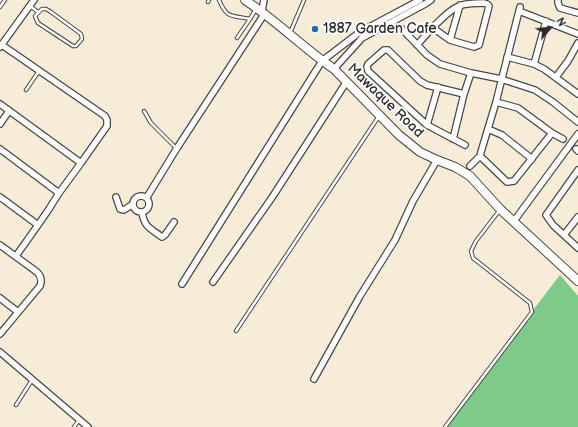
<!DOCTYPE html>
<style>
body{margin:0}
#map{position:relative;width:578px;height:427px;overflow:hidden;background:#f6ecd8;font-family:"Balsamiq Sans",sans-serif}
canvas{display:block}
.north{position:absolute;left:530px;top:8px;width:40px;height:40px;-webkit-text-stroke:3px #fff;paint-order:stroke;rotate:62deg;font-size:11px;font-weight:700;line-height:16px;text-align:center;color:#2b2b2b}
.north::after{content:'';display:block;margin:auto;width:14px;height:18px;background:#2b2b2b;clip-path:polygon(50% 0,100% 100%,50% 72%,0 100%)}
</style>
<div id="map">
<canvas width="578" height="427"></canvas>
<div class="north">N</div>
</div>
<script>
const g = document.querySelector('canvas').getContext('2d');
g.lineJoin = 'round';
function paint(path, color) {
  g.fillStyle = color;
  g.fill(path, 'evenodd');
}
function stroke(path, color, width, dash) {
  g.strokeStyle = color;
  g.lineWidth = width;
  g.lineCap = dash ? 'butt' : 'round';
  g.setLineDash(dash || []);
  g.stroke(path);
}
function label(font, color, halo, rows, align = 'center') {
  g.font = font + ' "Balsamiq Sans",sans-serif';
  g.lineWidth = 4;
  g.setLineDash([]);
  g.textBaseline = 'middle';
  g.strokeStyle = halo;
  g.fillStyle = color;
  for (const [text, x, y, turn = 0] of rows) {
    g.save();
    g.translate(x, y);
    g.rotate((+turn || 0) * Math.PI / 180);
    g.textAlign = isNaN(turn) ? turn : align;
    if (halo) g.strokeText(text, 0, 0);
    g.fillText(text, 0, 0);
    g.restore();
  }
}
paint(new Path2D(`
 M560 275 578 296V427H443Z`), '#7eca88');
const lane = new Path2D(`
 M219 0C227 19 231 15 250 19L256 9
 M208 2 209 0
 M30 6 38 12
 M0 7 5 0
 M42 9H46L51 12 81 34 82 39 76 46H73L38 23 35 16Z
 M290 33 304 0
 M237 38 250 19
 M26 90 39 71
 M144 111 151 123 176 148
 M236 331 379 116
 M16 405 32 380
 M74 427 79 420
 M445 427 532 312 530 303 473 258 471 251 476 241 499 211`);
const street = new Path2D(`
 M558 0V3L560 8 578 13
 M262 11 264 0
 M519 11 578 34
 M401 28 427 55 440 64 471 73 501 79 535 90 553 102 578 122
 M450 40 460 5
 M417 45C427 34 445 12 459 6 466 3 477 3 484 3L487 4 489 6 479 45 474 47 450 40 433 28
 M0 47 34 0
 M507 57 534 64 544 69 578 94
 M534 64 546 21
 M334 69 362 38 425 4 431 0
 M556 77 568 61 578 43
 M464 94 427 85 420 81 388 50H384L368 64 367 67 368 71 427 125 465 145
 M0 104 81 163 107 126V120L105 116 2 45
 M0 124 9 111
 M427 125 438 87
 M488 129 502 135 532 159
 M552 133 563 139
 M453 139 464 94 471 73
 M0 149 59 193
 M576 149 578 151
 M480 156 507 182 514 181 552 133 518 108 496 102
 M470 166 480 156 481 152 496 102 520 7
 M578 170 546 215 553 225 578 248
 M133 204a8 8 0 1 1 16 0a8 8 0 1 1-16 0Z
 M0 197 38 225 16 256
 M116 197 120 209 124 210 133 204
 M147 197 177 148 265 13
 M142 212C144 227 150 228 162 237L165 235 174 222
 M514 221 578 134
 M38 225 49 209 59 193 81 163
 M564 235 578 217
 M0 245 37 272C41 276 42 281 40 286L0 334
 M213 282 273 196 347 81
 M182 284 322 61 360 32 420 0
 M0 298 18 312
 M0 352 88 427
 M314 379 360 296 395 240 413 201 437 160`);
const secondary = new Path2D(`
 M245 0C277 21 303 48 334 69L399 135 420 152 437 160 455 167 470 176 500 209 578 281`);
stroke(lane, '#494845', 4.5);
stroke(street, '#494845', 8);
stroke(secondary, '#494845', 10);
stroke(lane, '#fff', 2.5);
stroke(street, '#fff', 5.5);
stroke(secondary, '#fff', 8);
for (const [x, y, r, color] of [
 [315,29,4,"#1f6fb2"]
]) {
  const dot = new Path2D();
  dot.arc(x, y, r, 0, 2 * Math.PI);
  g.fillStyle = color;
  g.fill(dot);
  stroke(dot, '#fff', 1.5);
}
label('14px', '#2b2b2b', '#fff', [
 ["1887 Garden Cafe",323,29]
], 'left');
label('14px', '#2b2b2b', '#fff', [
 ["Mawaque Road",385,101,44]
]);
</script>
